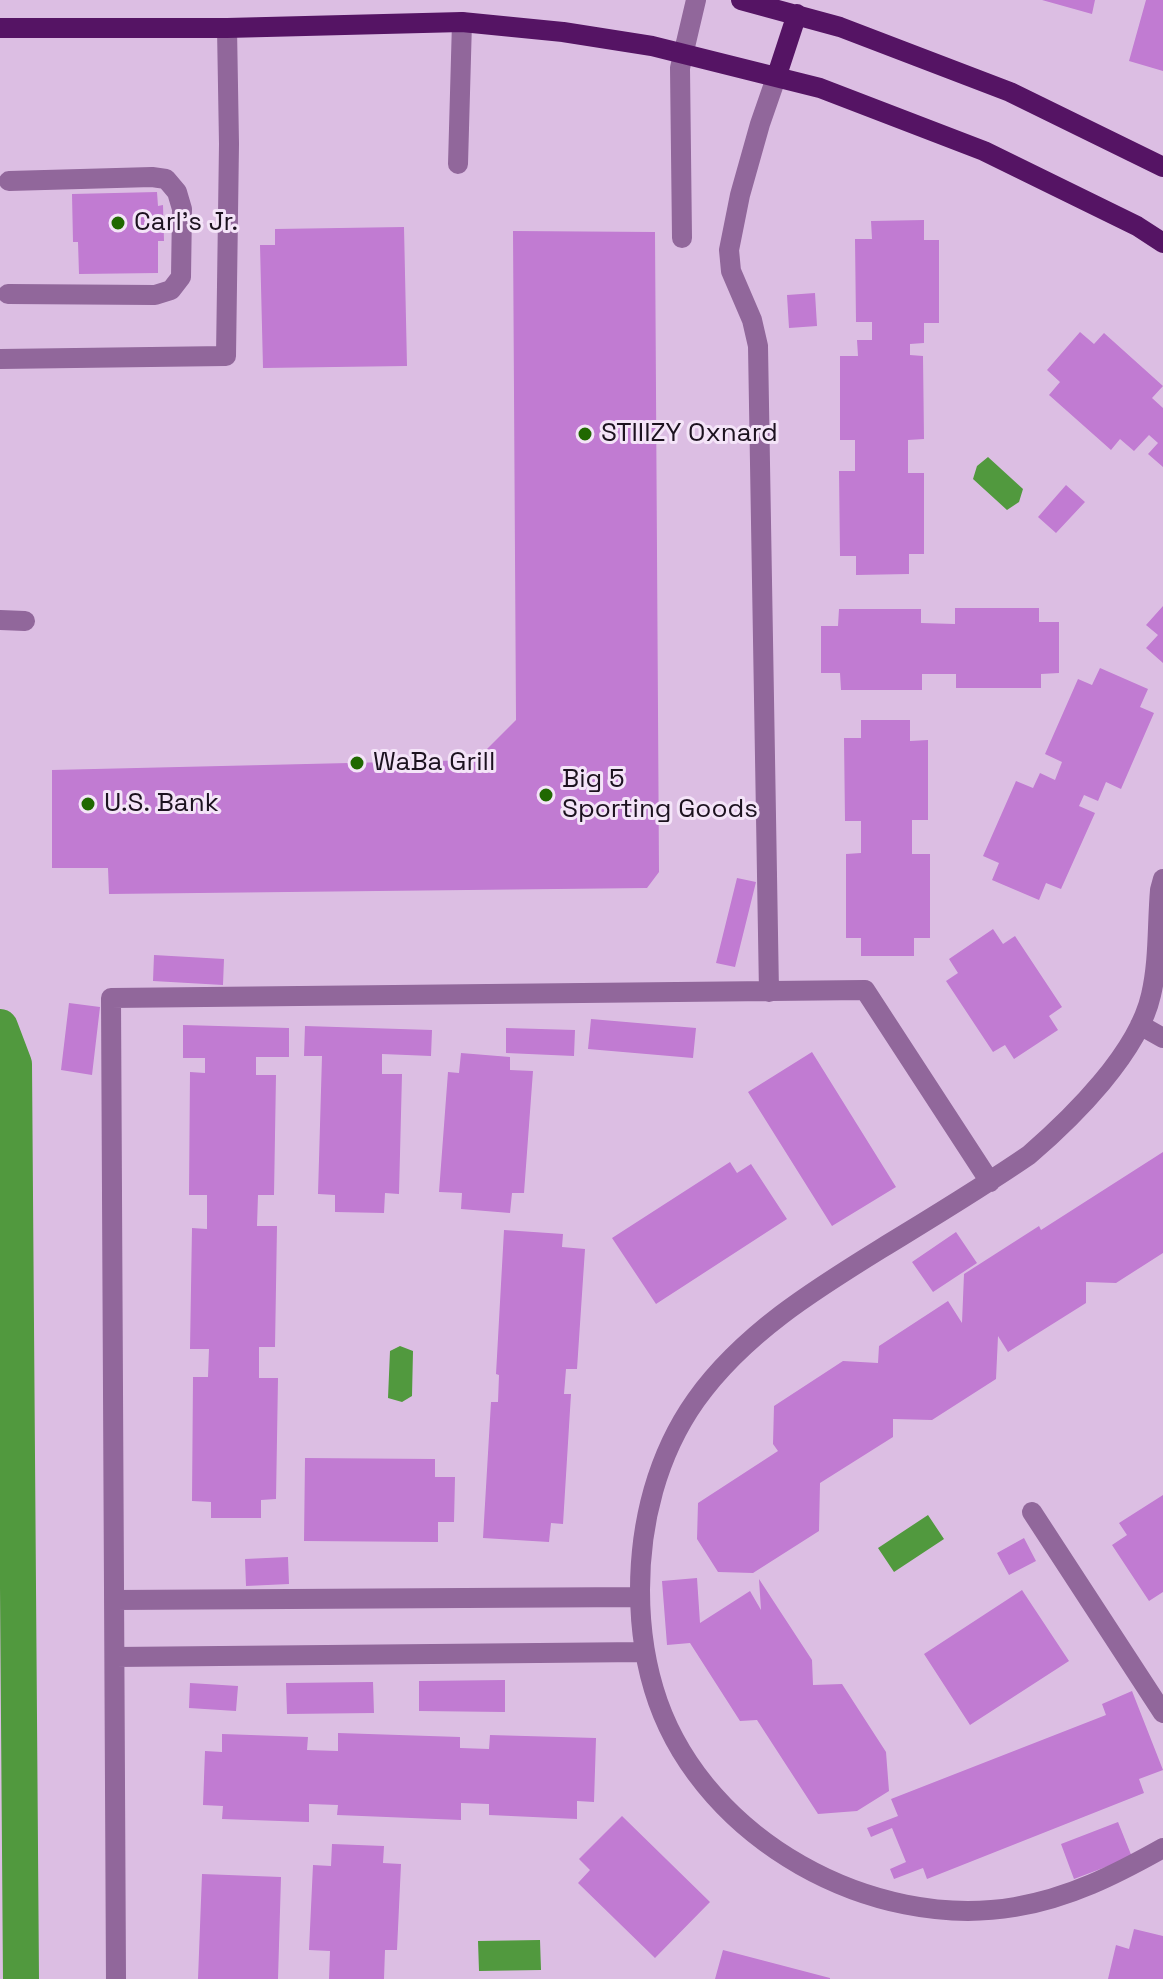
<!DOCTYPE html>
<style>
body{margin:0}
canvas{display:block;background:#dcbee3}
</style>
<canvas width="1163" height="1979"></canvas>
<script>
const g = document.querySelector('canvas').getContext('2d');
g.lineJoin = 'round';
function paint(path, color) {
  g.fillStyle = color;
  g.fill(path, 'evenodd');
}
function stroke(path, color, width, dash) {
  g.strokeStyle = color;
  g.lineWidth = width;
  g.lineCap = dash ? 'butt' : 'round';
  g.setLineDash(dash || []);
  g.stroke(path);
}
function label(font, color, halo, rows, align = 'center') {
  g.font = font + ' "Space Grotesk",sans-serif';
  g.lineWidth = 6;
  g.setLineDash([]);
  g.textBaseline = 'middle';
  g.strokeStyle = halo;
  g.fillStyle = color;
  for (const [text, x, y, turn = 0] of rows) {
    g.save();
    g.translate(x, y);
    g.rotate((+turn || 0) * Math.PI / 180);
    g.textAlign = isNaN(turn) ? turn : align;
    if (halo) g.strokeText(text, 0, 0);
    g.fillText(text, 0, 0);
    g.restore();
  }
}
paint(new Path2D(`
 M988 457 1023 489 1019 502 1007 510 973 479 977 466Z
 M400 1346 413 1351 412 1396 402 1402 388 1398 390 1351Z
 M928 1515 944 1539 894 1572 878 1548Z
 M540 1940 541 1970 479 1971 478 1941Z`), '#51993e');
stroke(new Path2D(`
 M0 1027 14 1064 21 1979`), '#51993e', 36);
paint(new Path2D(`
 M1042 0H1095L1092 14Z
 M1146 0H1163V71L1129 61Z
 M157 192 158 206 163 205 164 241H158V273L79 274 78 242H73L72 194Z
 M924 220V240H939V323H924V343L910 344V355L923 356 924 439 908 440V473H924V554H909V574L856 575V556H840L839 471H855V440H840V356H858L857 340H872V322H856L855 239H872L871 221Z
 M404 227 407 366 263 368 260 245H275V229Z
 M513 231 655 232 659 872 647 888 109 894 108 868H52V770L476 760 516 720Z
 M815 293 817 326 789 328 787 295Z
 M1080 332 1094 344 1104 333 1163 386 1152 398 1163 408V467L1148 454 1158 443 1149 435 1134 451 1120 439 1111 450 1049 395 1060 382 1047 370Z
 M1066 485 1085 502 1056 533 1038 517Z
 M1163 606V663L1146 648 1158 635 1146 625Z
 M955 608H1039V622H1059V673L1041 674V688H956V674H922V690H841L840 673H821V626H838L839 609H921V623L955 624Z
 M1100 668 1148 689 1140 707 1154 713 1121 789 1106 782 1098 801 1084 795 1079 806 1095 813 1061 889 1046 883 1039 900 992 880 999 863 983 856 1016 781 1033 788 1040 773 1055 780 1062 762 1045 754 1078 679 1092 685Z
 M861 720H910V741L928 740V820H912V854H930V938H914V956H861V938H846V854L861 853V821H845L844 738H861Z
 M737 878 756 882 735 967 716 963Z
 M993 929 1003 944 1015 936 1062 1007 1049 1016 1058 1030 1014 1059 1005 1045 993 1052 946 981 958 973 949 959Z
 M154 955 224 959 223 985 153 981Z
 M69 1003 100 1007 92 1075 61 1070Z
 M591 1019 696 1028 693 1058 588 1049Z
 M183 1025 289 1028V1057H256V1075H276L274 1195H258L257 1226H277L275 1347H259V1378H278L276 1499 261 1500V1518H211V1502L192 1501 193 1377H208L209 1349H190L192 1228 207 1229V1195H189L190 1072 205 1073V1058H183Z
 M305 1026 432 1030 431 1056 382 1054V1074H402L399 1194 385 1193 384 1213 335 1212V1195L318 1194 322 1056H304Z
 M506 1028 575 1030 574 1056 506 1053Z
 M812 1052 896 1187 832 1226 748 1092Z
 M461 1053 510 1057V1070L533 1071 524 1193H512L510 1213 461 1209 462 1193 439 1192 448 1072 459 1073Z
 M1163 1152V1253L1116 1283 1086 1282V1303L1008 1352 998 1336 996 1379 932 1420 893 1419V1437L820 1483 819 1531 753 1573 718 1572 697 1539 698 1503 778 1451 773 1444 774 1406 843 1361 878 1363 879 1346 948 1301 962 1323 964 1274 1039 1226 1041 1230Z
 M730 1162 737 1173 751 1164 787 1219 656 1304 612 1238Z
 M504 1230 563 1234 562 1247 585 1249 577 1369H566L564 1394H571L563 1524 551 1523 549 1542 483 1538 491 1402H498L499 1375 496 1374Z
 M956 1232 977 1263 933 1292 912 1262Z
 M305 1458 435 1459V1477H455L454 1522H438V1542L304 1541Z
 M1163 1495V1592L1149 1601 1112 1545 1127 1535 1119 1523Z
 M1024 1538 1036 1561 1009 1575 997 1553Z
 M288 1557 289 1584 246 1586 245 1559Z
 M697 1578 700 1623 750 1591 761 1610 759 1579 812 1660 813 1685 842 1684 886 1752 889 1791 857 1811 818 1814 757 1720 740 1721 690 1643 667 1645 662 1581Z
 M1022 1590 1069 1661 970 1725 924 1654Z
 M505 1680V1712L419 1711V1681Z
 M373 1682 374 1713 287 1714 286 1683Z
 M190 1683 238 1686 236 1711 189 1708Z
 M1132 1691 1163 1770 1139 1779 1144 1793 927 1879 923 1868 894 1879 890 1869 906 1862 892 1828 871 1837 867 1828 898 1816 891 1799 1106 1715 1102 1704Z
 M338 1733 460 1737V1748L489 1749 490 1735 596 1738 594 1802 577 1801V1819L489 1815V1804L461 1803V1820L337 1815 338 1805 309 1804V1822L222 1819 223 1806 203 1805 205 1751 222 1752V1734L308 1737 307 1750 338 1751Z
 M622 1816 710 1902 655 1958 578 1883 590 1870 579 1859Z
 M1118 1822 1132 1857 1074 1879 1061 1844Z
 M332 1844 384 1846 383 1863 401 1864 397 1950H385L384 1979H329L330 1951 309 1950 313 1865 331 1866Z
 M202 1874 281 1877 278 1979H198Z
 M1134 1929 1163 1936V1979H1108L1116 1945 1129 1949Z
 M723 1950 830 1978V1979H715Z`), '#c17bd2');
stroke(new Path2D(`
 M458 164 462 22
 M682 238 680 68 696 0
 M8 294 155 295 171 290 181 277 182 209 177 192 166 179 152 177 9 181
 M0 359 226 356 229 144 227 28
 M0 620 25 621
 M1163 879 1160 890C1157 925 1159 961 1151 995 1138 1053 1073 1117 1029 1155 981 1188 931 1218 882 1248 814 1290 743 1334 696 1400 657 1455 640 1523 640 1590 640 1628 645 1665 658 1702 707 1840 871 1931 1015 1907 1069 1898 1115 1875 1163 1848
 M769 992 758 346 752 320 731 271 729 250 740 195 760 124 777 75
 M1140 1025 1163 1038
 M1032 1512 1163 1713
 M114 1600 640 1597
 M115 1657 644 1652
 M116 1979 111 998 865 990 990 1182`), '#91679b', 20);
stroke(new Path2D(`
 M741 0 840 27 1010 92 1163 167
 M0 28H227L462 22 563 32 652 46 820 88 984 151 1137 226 1163 243
 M777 75 797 14`), '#551464', 20);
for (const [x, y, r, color] of [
 [118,223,8,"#206801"],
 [585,434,8,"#206801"],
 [357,763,8,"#206801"],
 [546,795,8,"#206801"],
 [88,804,8,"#206801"]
]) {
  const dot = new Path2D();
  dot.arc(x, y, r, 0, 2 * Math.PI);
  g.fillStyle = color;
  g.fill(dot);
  stroke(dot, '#f4e4f8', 3);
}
label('26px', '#1c121f', '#f4e4f8', [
 ["Carl's Jr.",134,223],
 ["STIIIZY Oxnard",601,434],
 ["WaBa Grill",373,763],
 ["Big 5",562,780],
 ["Sporting Goods",562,810],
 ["U.S. Bank",104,804]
], 'left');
</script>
